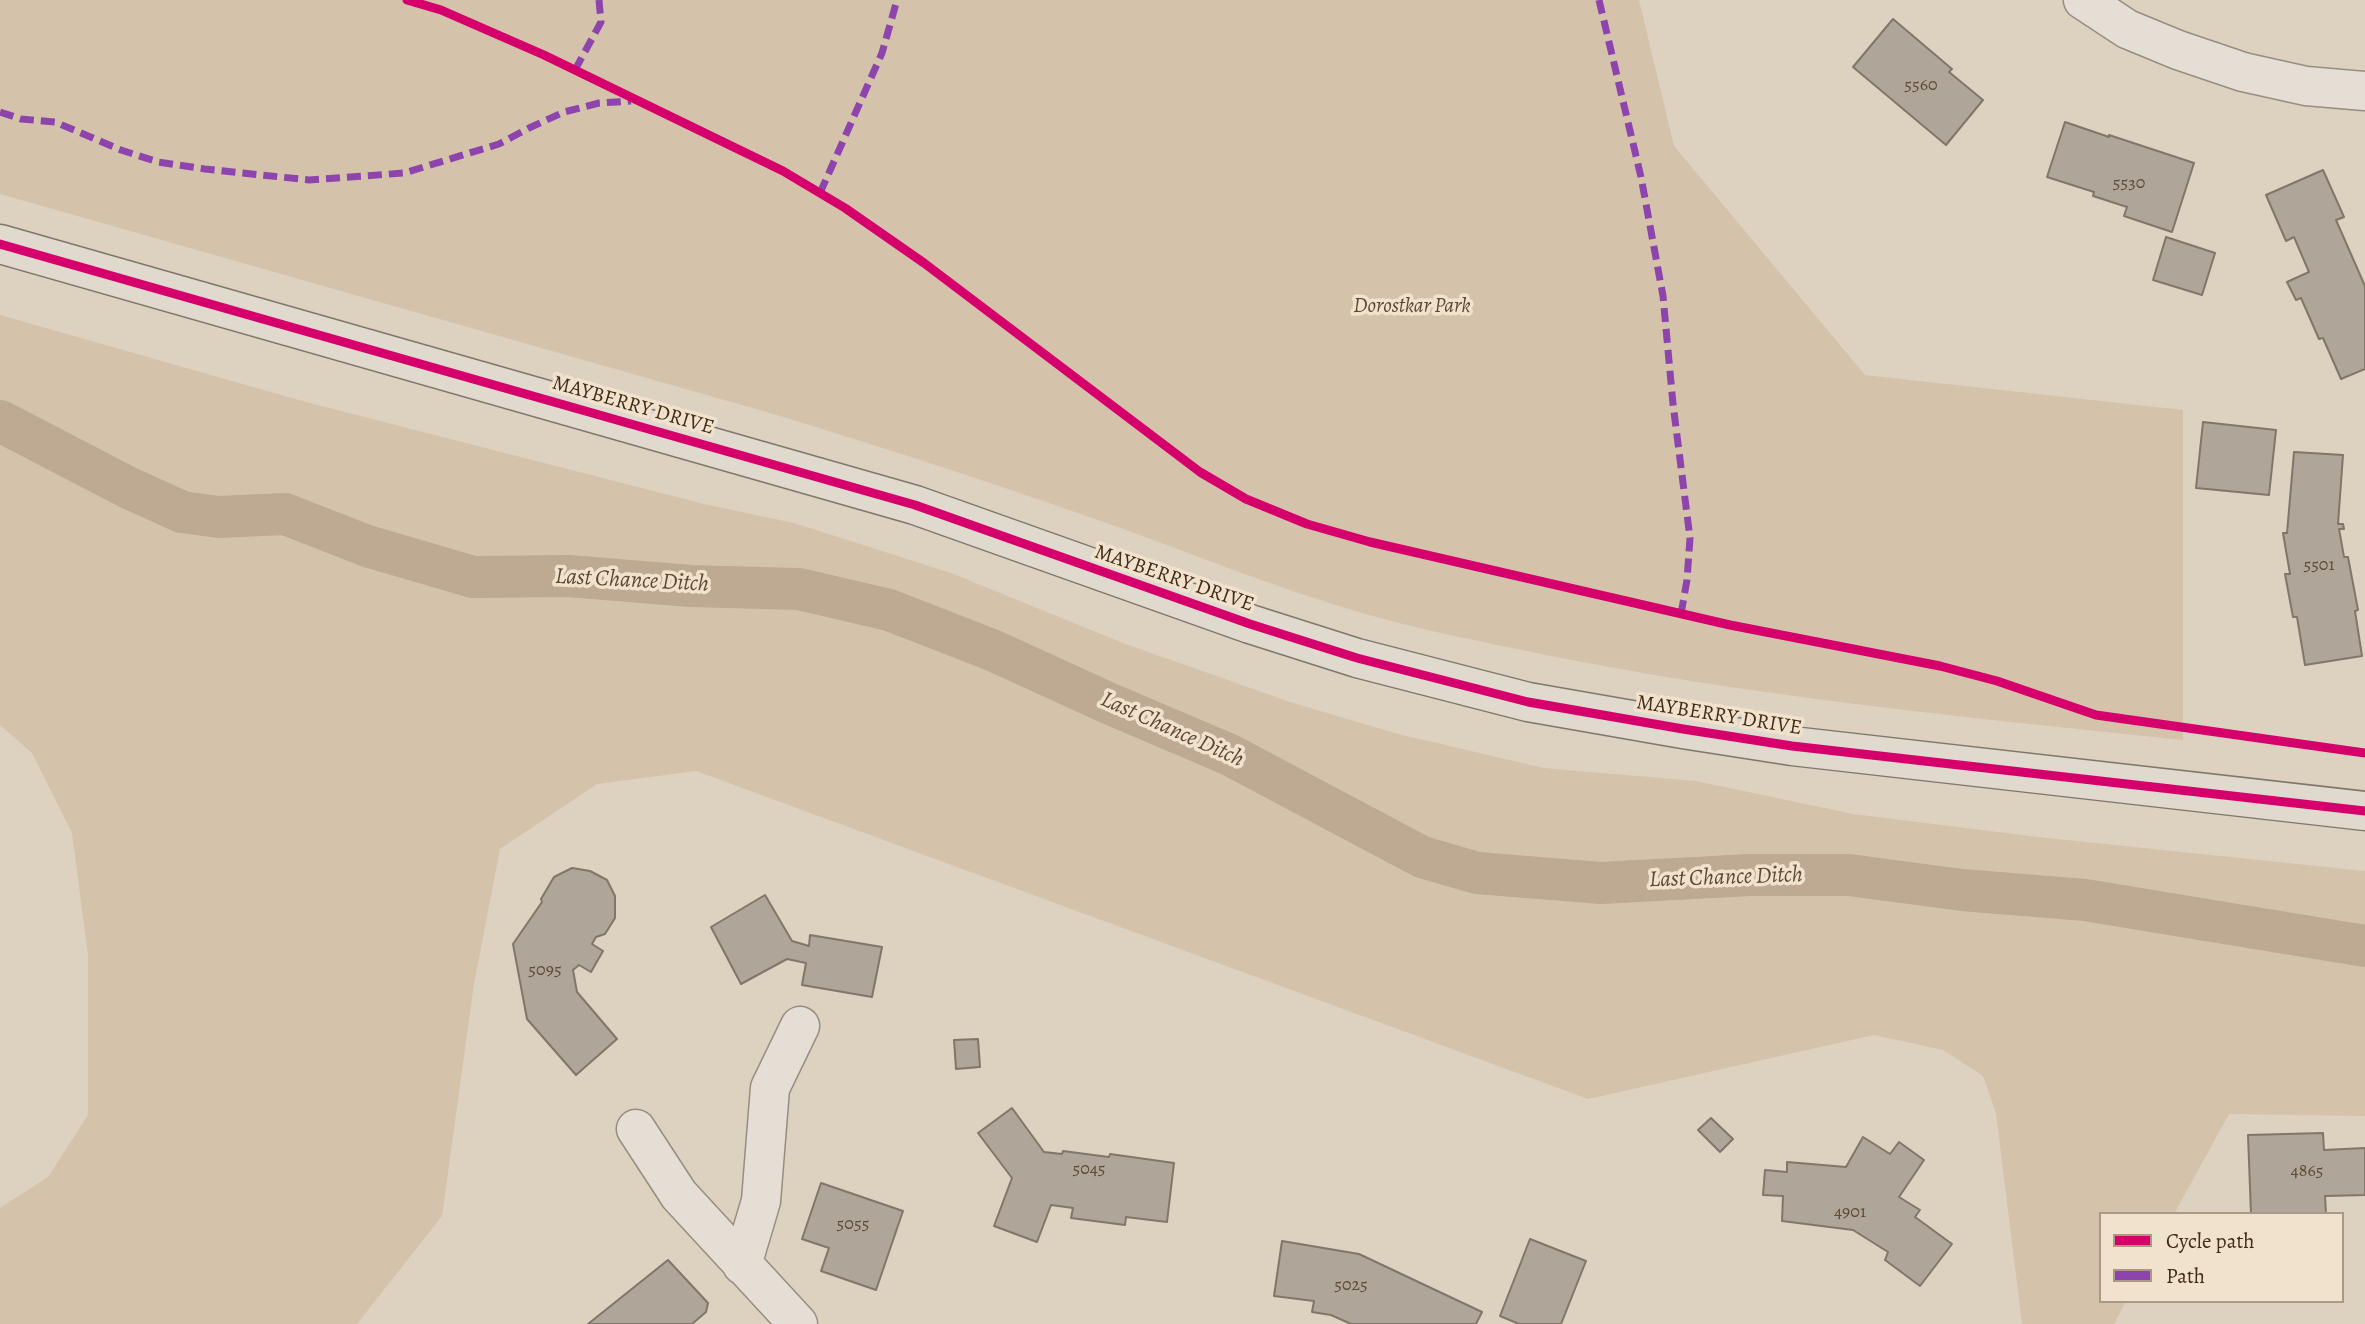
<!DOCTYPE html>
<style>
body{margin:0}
#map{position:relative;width:2365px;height:1324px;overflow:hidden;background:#ddd1c0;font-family:Alegreya,serif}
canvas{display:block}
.legend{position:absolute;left:2099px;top:1212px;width:245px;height:91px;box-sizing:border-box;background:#f1e2ce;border:2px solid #ab9985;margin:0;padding:9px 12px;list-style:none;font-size:21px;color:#422c17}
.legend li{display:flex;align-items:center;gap:14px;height:35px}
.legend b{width:35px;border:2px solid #ab9985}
</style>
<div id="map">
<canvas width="2365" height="1324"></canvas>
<ul class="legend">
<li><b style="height:9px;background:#d6006c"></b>Cycle path</li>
<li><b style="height:9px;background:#8e44ad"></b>Path</li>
</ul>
</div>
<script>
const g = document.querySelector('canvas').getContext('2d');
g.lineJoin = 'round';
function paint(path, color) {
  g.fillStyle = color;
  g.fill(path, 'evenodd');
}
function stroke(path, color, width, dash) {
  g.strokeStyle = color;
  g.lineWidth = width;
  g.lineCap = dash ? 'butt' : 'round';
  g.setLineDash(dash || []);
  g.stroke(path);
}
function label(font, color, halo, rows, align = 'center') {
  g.font = font + ' Alegreya,serif';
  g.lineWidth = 7;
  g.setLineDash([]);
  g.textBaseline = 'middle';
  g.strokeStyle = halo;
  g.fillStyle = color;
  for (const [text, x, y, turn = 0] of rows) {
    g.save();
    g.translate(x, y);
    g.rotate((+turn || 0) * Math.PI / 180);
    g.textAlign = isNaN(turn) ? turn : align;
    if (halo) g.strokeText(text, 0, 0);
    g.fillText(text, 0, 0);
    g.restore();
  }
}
paint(new Path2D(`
 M0 0H1639L1674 146 1865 375 2183 410V740C1963 717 1743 696 1527 651 1484 642 1441 634 1399 623 1309 600 1224 566 1137 534 1018 491 898 452 777 415L0 194Z
 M0 315 306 402 704 504 794 523 951 573 1123 643 1290 702 1398 734 1544 768 1696 781 1853 814 2038 837 2365 871V1116L2229 1114 2174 1214H2101V1301H2126L2114 1324H2022L1996 1113 1983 1076 1943 1050 1874 1035 1588 1099 696 771 597 784 500 849 474 984 442 1216 357 1324H0V1208L48 1177 88 1115V955L72 833 32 753 0 725Z`), '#d4c3aa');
stroke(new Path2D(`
 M0 421 129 488 182 512 218 517 285 514 367 546 473 577 568 576 691 586 799 589 889 610 992 650 1108 703 1230 755 1422 857 1477 873 1601 883 1750 875H1849L1962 890 2085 900 2365 946`), '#beaa92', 42);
const building = new Path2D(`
 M1893 19 1952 69 1949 72 1983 100 1946 145 1853 67Z
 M2065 122 2109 137V135L2194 163 2172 232 2124 216 2127 207 2093 196 2094 192 2047 177Z
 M2323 170 2344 217 2336 220 2365 286V369L2341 379 2323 338 2319 339 2301 298 2296 300 2287 282 2309 272 2294 237 2286 241 2266 195Z
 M2166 237 2215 253 2202 295 2153 280Z
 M2203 422 2276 430 2269 495 2196 488Z
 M2294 452 2343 455 2338 524H2343L2344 529H2339L2344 557H2348L2358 610 2355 611 2362 656 2305 665 2297 617H2293L2285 574H2290L2283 533H2287Z
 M572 868 590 871 607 880 615 896V918L605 934 596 937 592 944 603 951 591 972 579 965 573 970 577 992 617 1039 576 1075 527 1019 513 944 542 902 541 899 554 877Z
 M765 895 792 941 809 946 810 935 882 947 872 997 802 985 806 963 787 959 741 984 711 927Z
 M978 1039 980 1067 956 1069 954 1040Z
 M1012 1108 1044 1152 1062 1154 1063 1151 1109 1157 1110 1154 1174 1163 1167 1222 1126 1217 1125 1225 1071 1218 1073 1208 1051 1205 1037 1242 994 1226 1012 1178 978 1133Z
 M1711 1118 1733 1139 1720 1152 1698 1130Z
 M2323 1133 2324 1150 2365 1148V1195L2325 1196 2326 1214H2251L2248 1135Z
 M1863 1137 1890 1154 1899 1142 1924 1160 1899 1197 1920 1210 1915 1217 1952 1244 1920 1286 1885 1260 1888 1252 1853 1230 1782 1221 1783 1196 1763 1195 1765 1170 1787 1172V1162L1846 1167Z
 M821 1183 903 1211 876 1290 821 1271 829 1248 802 1239Z
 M1530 1239 1586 1261 1561 1324H1519L1500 1316Z
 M1282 1241 1359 1254 1482 1312 1476 1324H1351L1331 1315 1312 1312 1314 1301 1274 1296Z
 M668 1260 708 1303 706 1312 692 1324H588Z`);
paint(building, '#afa598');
stroke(building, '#80766b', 2);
const minor = new Path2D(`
 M2083 0 2127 29 2178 50 2243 72 2306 86 2365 91
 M636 1129 679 1195 798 1324
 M742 1265 761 1201 770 1088 800 1026`);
const major = new Path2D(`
 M0 244 915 505 1250 624 1357 658 1528 702 1683 729 1792 746 2365 811`);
stroke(minor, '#978d81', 41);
stroke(major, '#80766b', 41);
stroke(minor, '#e5ded5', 38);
stroke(major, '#e0d9ce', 38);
stroke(new Path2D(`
 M1599 0 1641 177 1663 296 1673 404 1690 538 1687 580 1681 614
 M575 70 601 22 599 0
 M0 112 21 119 55 122 121 150 158 162 205 169 309 180 404 173 499 144 529 128 564 112 599 103 631 101
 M820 193 882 53 897 0`), '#8e44ad', 7, [14, 7]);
stroke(new Path2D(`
 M407 0 441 10 544 55 783 171 845 208 924 263 1200 472 1246 499 1307 524 1370 542 1730 625 1940 666 1997 681 2096 715 2365 753
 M0 244 915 505 1250 624 1357 658 1528 702 1683 729 1792 746 2365 811`), '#d6006c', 9);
label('18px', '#5d4a37', null, [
 ["5560",1921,86],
 ["5530",2129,184],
 ["5501",2319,566],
 ["5095",545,971],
 ["5045",1089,1170],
 ["4865",2307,1172],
 ["4901",1850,1213],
 ["5055",853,1225],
 ["5025",1351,1286]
]);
label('italic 21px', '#5e4831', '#f1e2ce', [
 ["Dorostkar Park",1412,307]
]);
label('21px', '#422c17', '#f1e2ce', [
 ["MAYBERRY DRIVE",633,406,16],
 ["MAYBERRY DRIVE",1174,579,19],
 ["MAYBERRY DRIVE",1719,716,9]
]);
label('italic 23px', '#5e4831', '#f1e2ce', [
 ["Last Chance Ditch",632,581,3],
 ["Last Chance Ditch",1172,730,24],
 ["Last Chance Ditch",1726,878,-2]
]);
</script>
